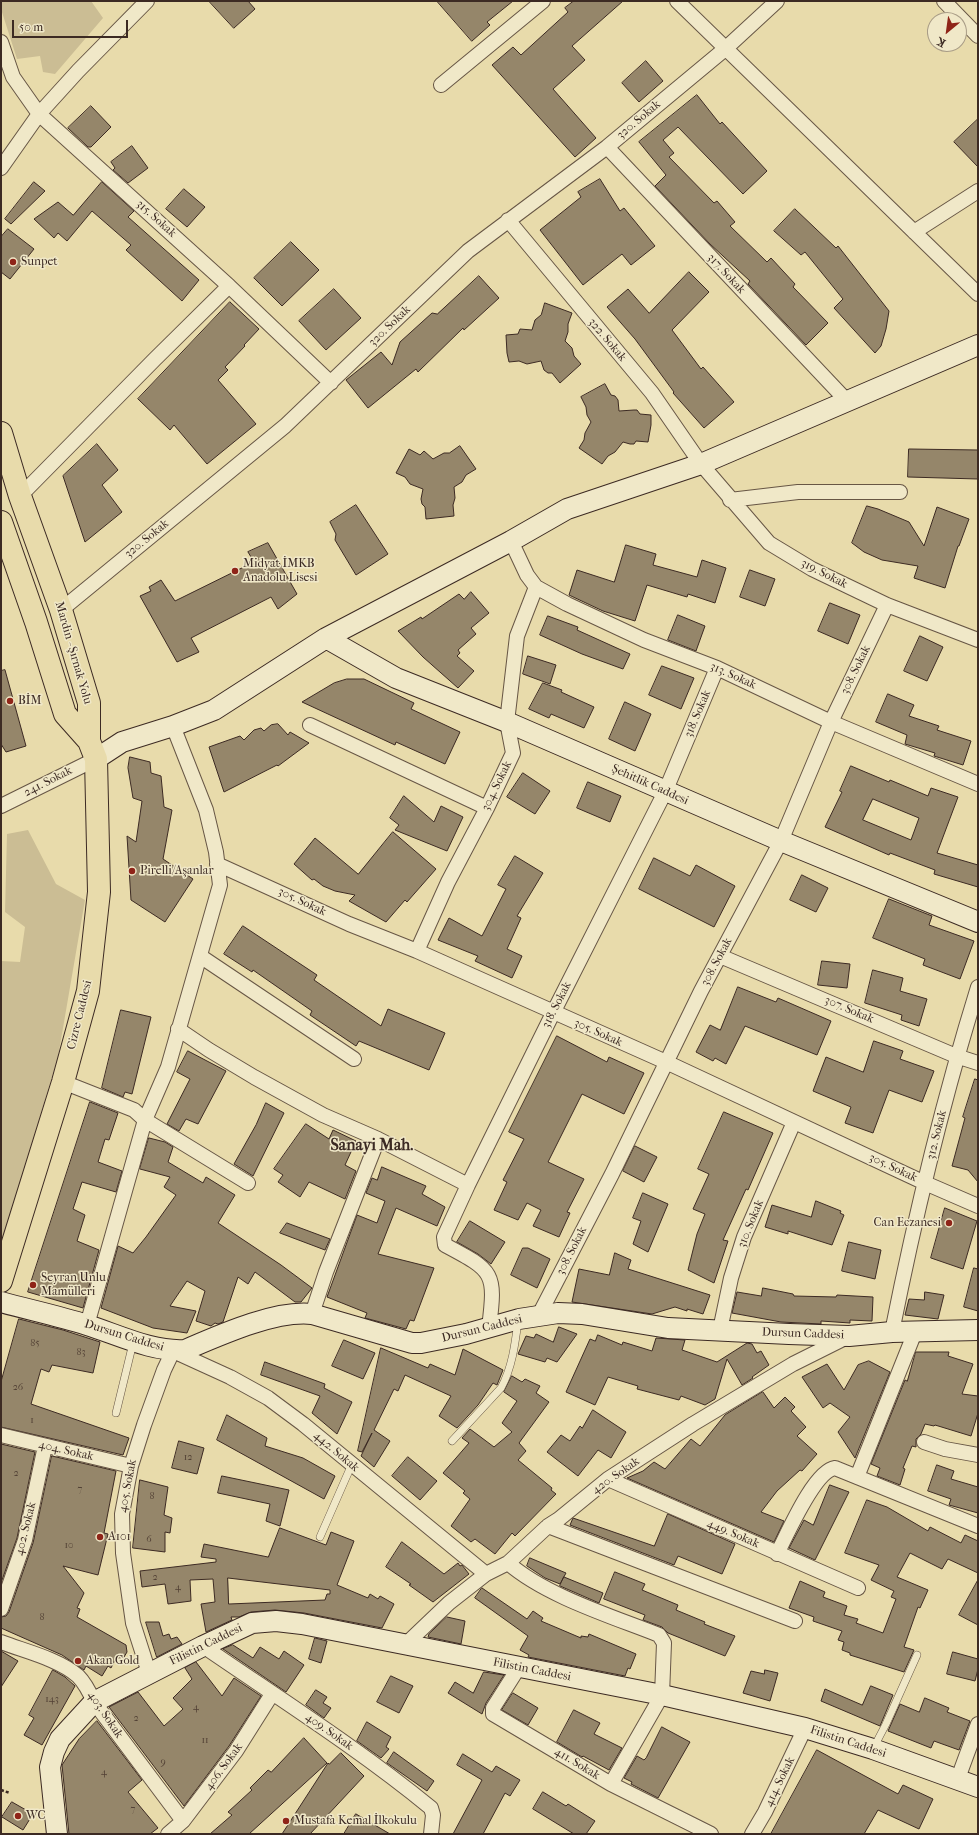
<!DOCTYPE html>
<meta charset="utf-8">
<style>
body{margin:0}
#map{position:relative;width:979px;height:1835px;overflow:hidden;background:#e8dbab;font-family:"IM FELL French Canon",serif}
canvas{display:block}
.frame{position:absolute;inset:0;border:2px solid #3c2a23;pointer-events:none}
.north{position:absolute;left:927px;top:12px;width:40px;height:40px;box-sizing:border-box;background:#f0e8c8;border:1px solid #a89c86;border-radius:50%;rotate:209deg;font-size:11px;font-weight:700;line-height:16px;text-align:center;color:#3c2a23}
.north::after{content:'';display:block;margin:auto;width:14px;height:18px;background:#8f2418;clip-path:polygon(50% 0,100% 100%,50% 72%,0 100%)}
.scale{position:absolute;left:12px;top:20px;width:116px;height:18px;box-sizing:border-box;border:2px solid #3c2a23;border-top:0;padding-left:5px;font-size:12px;line-height:14px;white-space:nowrap;color:#3c2a23;-webkit-text-stroke:3px #f0e8c8;paint-order:stroke}
</style>
<div id="map">
<canvas width="979" height="1835"></canvas>
<div class="frame"></div>
<div class="north">K</div>
<div class="scale">50 m</div>
</div>
<script>
const g = document.querySelector('canvas').getContext('2d');
g.lineJoin = 'round';
function paint(path, color) {
  g.fillStyle = color;
  g.fill(path, 'evenodd');
}
function stroke(path, color, width, dash) {
  g.strokeStyle = color;
  g.lineWidth = width;
  g.lineCap = dash ? 'butt' : 'round';
  g.setLineDash(dash || []);
  g.stroke(path);
}
function label(font, color, halo, rows, align = 'center') {
  g.font = font + ' "IM FELL French Canon",serif';
  g.lineWidth = 3;
  g.setLineDash([]);
  g.textBaseline = 'middle';
  g.strokeStyle = halo;
  g.fillStyle = color;
  for (const [text, x, y, turn = 0] of rows) {
    g.save();
    g.translate(x, y);
    g.rotate((+turn || 0) * Math.PI / 180);
    g.textAlign = isNaN(turn) ? turn : align;
    if (halo) g.strokeText(text, 0, 0);
    g.fillText(text, 0, 0);
    g.restore();
  }
}
paint(new Path2D(`
 M1 1H91L103 18 55 74 43 72 40 56 17 59 1 9Z
 M28 830 56 884 85 900 58 1057 1 1245V961L20 962 25 927 5 912 7 834Z`), '#cbbd94');
const building = new Path2D(`
 M209 1H248L255 9 234 28Z
 M437 1H513L487 22 490 25 472 41Z
 M574 1H623L572 46 585 60 553 89 596 138 575 157 492 65 513 47 521 55 568 12 565 8Z
 M646 61 663 81 639 102 622 83Z
 M697 95 720 124 722 122 767 171 743 194 678 127 663 140 674 153 669 157 714 203 717 201 735 222 730 226 767 262 771 258 795 284 793 287 828 323 806 345 748 284 750 281 710 244 655 186 666 175 639 142Z
 M91 106 111 127 91 147H88L68 128Z
 M978 119V167L954 142Z
 M132 146 148 168 128 183 113 170 115 168 111 162Z
 M600 179 620 211 624 208 655 246 631 265 622 254 583 285 540 230 581 197 578 192Z
 M34 182 45 191 11 224 5 219Z
 M102 182 134 211 128 217 199 280 182 301 126 250 131 245 92 211 67 241 58 233 54 238 34 219 58 202 73 215Z
 M184 189 205 207 187 227 166 209Z
 M795 209 836 248 838 246 889 311 886 329 881 346 875 353 834 308 843 299 805 252 801 255 774 231Z
 M8 229 34 249 10 279 1 272V237Z
 M291 242 319 270 282 306 254 278Z
 M689 272 709 292 672 330 701 369 703 367 734 402 704 428 673 393 674 392 635 339 607 307 628 289 649 313Z
 M479 276 499 298 464 330 463 328 418 372 416 369 368 408 346 380 381 352 392 365 400 342 432 313 437 314Z
 M334 289 361 318 326 350 299 321Z
 M230 302 259 329 244 345 245 346 225 367 228 370 218 380 256 424 207 464 174 425 170 430 138 399Z
 M545 303 572 313 568 324V332L565 341 572 348 574 356 581 364 560 383 552 373H548L544 370 541 361 527 364 519 361 509 362 507 353 506 335 518 334 520 329 532 330 535 320 541 315Z
 M605 384 611 395 615 396 618 400 619 411 634 410H637L640 414 651 415V425L648 442 636 441 634 444H630L623 442 615 452 608 456 602 464 579 448 584 440 585 433 591 422 587 415 586 407 581 397Z
 M97 444 118 470 102 485 122 512 85 542 63 476Z
 M460 446 476 469 466 475 462 482 454 487 455 498 453 505 454 516 426 519 425 507 422 504 421 499 423 489 410 484 405 477 396 473 409 449 420 455 424 451 433 459 444 453H449Z
 M909 449 978 450V479L908 477Z
 M356 505 388 554 356 575 335 540 336 534 330 522Z
 M867 506 878 509 909 522 924 546 937 507 969 519 959 546H958L945 588 914 578 918 566 882 560 864 552 852 543Z
 M268 543 297 594 278 609 271 597 191 638 199 652 177 662 140 596 151 591 149 587 161 580 175 601 254 562 248 552Z
 M626 545 656 554 653 565 697 577 702 560 726 568 715 603 688 594 687 597 647 585 635 621 603 611 569 595 577 570 614 582Z
 M750 570 775 579 765 606 740 597Z
 M471 592 489 613 471 628 476 634 458 650 460 653 457 656 474 671 458 688 423 657 398 631 421 617 422 619 459 594 464 599Z
 M830 603 860 615 848 644 818 631Z
 M678 615 705 626 696 651 668 640Z
 M548 616 578 627 577 630 630 654 623 669 582 654 540 635Z
 M920 636 943 647 927 681 904 671Z
 M528 656 556 665 550 684 523 674Z
 M662 666 694 678 681 709 649 695Z
 M5 670 26 746 6 752 1 744V671Z
 M347 679H364L414 703 411 709 460 732 445 764 396 742 395 745 302 702 334 683Z
 M543 683 562 690 561 692 594 707 584 728 551 714 549 718 529 709Z
 M888 694 914 705 909 716 939 726 937 730 971 741 963 765 934 756 935 753 905 744 907 735 876 722Z
 M625 702 651 714 635 751 609 739Z
 M278 724 288 735 290 732 309 743 278 766 277 765 224 792 209 747 240 736 244 740 254 730 261 728 264 731 271 725Z
 M130 757 150 762 151 773 161 776 164 807 172 810 163 859 193 879 165 922 131 900 127 836 136 842 142 801 133 798 128 768Z
 M851 766 889 782 890 780 928 796 931 788 958 797 937 853 978 865V887L934 874 935 870 890 853 889 855 825 827 842 792 840 791ZM873 799 919 818 911 840 863 820Z
 M523 773 550 791 535 814 507 797Z
 M588 782 621 796 610 822 577 808Z
 M404 796 434 822 441 806 463 817 447 851 395 830 399 825 390 818Z
 M393 832 436 869 407 902 405 900 386 922 349 901 355 895 335 891 323 886 314 879 312 880 294 864 315 838 358 874Z
 M515 856 543 873 517 916 521 918 507 949 522 956 512 978 475 961 478 956 438 940 449 918 482 936 506 889 498 885Z
 M654 858 690 876 696 865 735 886 714 927 639 889Z
 M802 875 828 888 816 912 790 900Z
 M889 899 932 916 929 925 974 941 960 979 923 965 925 959 873 938Z
 M243 926 317 975 314 980 381 1026 388 1009 445 1033 429 1070 359 1041 356 1046 310 1015 312 1011 253 970 252 972 224 954Z
 M822 961 850 964 847 988 818 985Z
 M873 970 903 978 900 991 927 999 919 1026 901 1020 902 1015 865 1003Z
 M738 987 776 1002 778 998 831 1021 817 1055 745 1026 726 1064 715 1058 713 1061 696 1052 710 1025 720 1030Z
 M121 1010 151 1017 132 1094 125 1092 123 1097 102 1088Z
 M557 1036 607 1062 609 1057 644 1073 624 1114 582 1094 548 1162 584 1179 567 1212 570 1213 559 1237 533 1226 541 1210 527 1203 518 1220 494 1210 507 1182 503 1180 524 1139 509 1132Z
 M874 1041 903 1051 900 1059 934 1071 922 1102 889 1090 873 1133 845 1123 851 1107 813 1091 826 1057 863 1072Z
 M188 1051 226 1071 198 1124 186 1119 179 1131 167 1124 190 1079 177 1072Z
 M975 1079 978 1080V1182L968 1170 952 1166 965 1118 963 1117Z
 M90 1102 118 1113 109 1140 105 1139 98 1162 122 1171 116 1192 82 1182 73 1209 85 1215 77 1241 99 1250 83 1308 28 1292Z
 M266 1103 284 1113 253 1176 234 1164 256 1125Z
 M724 1112 773 1133 748 1190 746 1189 723 1240 728 1241 714 1283 688 1270 697 1234 705 1214 693 1209 709 1174 698 1169Z
 M306 1124 329 1139 333 1130 356 1141 345 1165 356 1171 345 1199 309 1182 300 1197 278 1182 283 1175 274 1169Z
 M149 1138 165 1142 173 1147 168 1162 203 1183 206 1177 235 1195 218 1223 281 1265 312 1288 301 1302H295L255 1272 248 1284 238 1277 223 1322 218 1324 215 1323 211 1326 196 1321 205 1291 187 1281 170 1306 196 1311 187 1333 153 1328 101 1308 118 1246 133 1253 146 1237 176 1195 164 1187 170 1177 140 1169Z
 M635 1146 657 1157 644 1182 623 1171Z
 M382 1167 426 1186 422 1194 445 1207 437 1226 396 1208 378 1254 434 1268 414 1321 410 1320 406 1329 365 1318 367 1313 327 1297 357 1215 377 1223 385 1201 366 1193 372 1178 377 1180Z
 M643 1193 668 1204 648 1252 633 1244 641 1221 633 1218Z
 M816 1201 841 1211 840 1213 844 1215 832 1245 788 1231V1234L765 1227 772 1205 811 1217Z
 M945 1208 977 1221 963 1269 931 1258Z
 M470 1221 505 1242 491 1264 478 1254 457 1242Z
 M287 1223 330 1239 325 1250 280 1233Z
 M849 1242 881 1250 875 1279 842 1271Z
 M523 1248H528L550 1259 537 1288 511 1275Z
 M615 1253 631 1260 628 1269 710 1295 703 1314 687 1309V1311L675 1307 652 1314 572 1302 579 1269 609 1275Z
 M974 1268 978 1269V1311L964 1307Z
 M763 1288 793 1294 794 1296 836 1297 837 1295 873 1297 872 1321 850 1320V1323L821 1321V1324L781 1322 732 1313 737 1292 761 1296Z
 M925 1292 944 1295 938 1319 905 1315 909 1299 924 1300Z
 M19 1319 63 1330 100 1342 93 1373 52 1365 49 1372 41 1369 31 1404 129 1438 123 1455 1 1427V1382Z
 M559 1327 577 1334 557 1362 547 1358 545 1362 518 1354 526 1336 534 1338 536 1334 553 1342Z
 M598 1335 622 1345 623 1342 652 1351 656 1338 685 1340 682 1350 717 1362 747 1343 752 1344 757 1353 761 1351 769 1365 752 1377 753 1378 742 1385 727 1359 715 1399 705 1405 681 1396 679 1400 637 1389 638 1386 608 1377 595 1405 566 1392 590 1339 595 1341Z
 M344 1340 375 1353 363 1379 332 1366Z
 M381 1348 428 1368 430 1364 455 1375 463 1349 503 1370 497 1385 493 1383 478 1405 457 1428 439 1416 451 1396 405 1375 398 1391 394 1389 374 1430 390 1441 374 1467 361 1456 372 1433 362 1452 358 1451Z
 M916 1352H949L948 1356 973 1364 962 1394 978 1396V1413L971 1436 935 1425 934 1426 925 1424 921 1434 916 1439V1447L912 1446 903 1468 905 1469 900 1485 877 1476 880 1468 871 1464 905 1380 907 1381Z
 M869 1361 890 1372 855 1458 838 1432 850 1417 830 1403 823 1408 802 1377 827 1364 844 1390 858 1365Z
 M265 1362 325 1384 324 1388 352 1402 337 1434 312 1413 320 1396 261 1375Z
 M512 1376 522 1382 525 1379 540 1386 536 1393 549 1402 519 1443 526 1451 518 1460 552 1488 551 1490 556 1494 515 1536 512 1533 495 1554 475 1539 471 1542 451 1526 470 1499 463 1493 465 1491 443 1473 469 1443 462 1438 470 1429 494 1447 512 1432 502 1423 517 1401 504 1392Z
 M763 1392 774 1408 785 1397 795 1407 791 1411 806 1427 797 1436 817 1454 802 1471 800 1470 777 1491 761 1512 784 1521 774 1542 627 1478 643 1471 654 1462 665 1469 691 1439 700 1446 725 1415Z
 M593 1410 626 1432 611 1458 598 1450 578 1476 547 1452 561 1435 570 1441 580 1426 582 1428Z
 M227 1415 267 1438 265 1446 303 1458 335 1476 324 1499 217 1440Z
 M179 1441 204 1448 197 1474 172 1468Z
 M1 1444 35 1452 17 1538 1 1583Z
 M52 1456 116 1471 104 1533 108 1534 98 1575 63 1566 84 1593 77 1608 80 1609 77 1617 126 1645 127 1652 121 1662 116 1658 111 1668 108 1666 102 1676 86 1666 84 1670 62 1655 1 1628V1617L6 1616 9 1612 33 1543Z
 M408 1457 437 1481 420 1500 392 1476Z
 M937 1465 954 1471 951 1479 978 1487V1513L949 1505 951 1499 928 1491Z
 M222 1476 289 1490 280 1526 266 1521 270 1504 218 1493Z
 M140 1480 168 1487 164 1515 172 1518 170 1533 165 1532V1552L133 1548Z
 M830 1485 849 1492 815 1560 789 1548 804 1520 813 1525Z
 M867 1500 887 1507 928 1531 930 1527 961 1543 965 1535 978 1541V1573L948 1559 942 1569 910 1553 897 1577 928 1590 920 1608 918 1607 904 1647 914 1650 904 1672 850 1655V1653L842 1650 844 1642 838 1640 842 1631 813 1621 814 1617 789 1608 800 1581 825 1592 823 1597 847 1606 844 1615 858 1619 856 1623 883 1633 896 1599 891 1597 894 1591 871 1580 879 1565 845 1553Z
 M668 1514 735 1544 722 1574 678 1556 674 1565 570 1525 573 1518 654 1546Z
 M280 1528 326 1545 331 1532 354 1541 337 1585 368 1598 370 1594 378 1599 380 1596 394 1604 382 1628 304 1613 275 1610 251 1612 239 1617H231L232 1620 206 1632 201 1604 215 1602 213 1579 190 1580 191 1601 168 1604 165 1584 142 1587 140 1571 216 1562V1559L201 1557 204 1544 268 1557ZM228 1578 330 1590V1594H327L325 1600 229 1604Z
 M402 1542 444 1574 458 1563 460 1566 462 1565 469 1574 433 1602 409 1585 411 1584 386 1567Z
 M530 1558 566 1573 560 1584 545 1578 527 1566Z
 M615 1572 645 1584 642 1590 678 1605 676 1610 705 1622 704 1624 735 1636 725 1656 668 1633 662 1627 643 1620 645 1615 604 1599Z
 M564 1577 603 1593 599 1603 560 1586Z
 M978 1580V1625L959 1615Z
 M482 1588 527 1619 533 1611 543 1618 541 1621 581 1638V1636L588 1637 589 1634 636 1654 630 1669 628 1668 625 1676 528 1657 529 1655 520 1650 528 1636 475 1598Z
 M447 1617 465 1621 461 1644 428 1637 429 1634Z
 M146 1622H159L163 1636 169 1634 171 1639 177 1637 182 1644 157 1657Z
 M315 1638 327 1641 321 1663 309 1659Z
 M233 1645 253 1658 260 1647 279 1659 284 1651 304 1665 286 1692 223 1649Z
 M1 1651 18 1661 1 1687Z
 M953 1652 978 1659V1669L975 1681 947 1674Z
 M196 1662 222 1696 234 1678 261 1696 229 1746 184 1806 109 1707 138 1692 164 1726 183 1709 173 1698 192 1679 185 1668Z
 M53 1670 65 1677 75 1686 42 1745 24 1735 34 1718 29 1715Z
 M765 1670 778 1673 770 1701 743 1693 751 1671 764 1674Z
 M484 1672 504 1675 486 1703 482 1714 448 1693 455 1682 473 1693Z
 M391 1676 413 1686 399 1713 377 1702Z
 M871 1686 893 1695 880 1726 821 1701 825 1689 862 1705Z
 M316 1690 327 1697 323 1703 331 1708 324 1718 306 1705Z
 M513 1693 538 1708 528 1725 502 1710Z
 M925 1698 949 1708 947 1712 970 1721 959 1750 934 1741 931 1748 888 1731 900 1704 919 1712Z
 M574 1710 600 1723 594 1734 622 1748 609 1770 583 1756 582 1757 557 1742Z
 M97 1721 142 1780 128 1792 158 1828 150 1834H69L62 1765 79 1739Z
 M367 1722 391 1737 386 1747 389 1749 381 1758 357 1741Z
 M662 1727 690 1742 658 1798 631 1784 632 1782 624 1778 637 1756 644 1760 646 1758Z
 M304 1738 327 1763 249 1834H210L232 1815 228 1812 252 1790 250 1788 268 1770 271 1772Z
 M817 1750 898 1794 903 1785 933 1799 919 1829 878 1810 864 1834H771Z
 M394 1752 434 1781 427 1791 387 1763Z
 M341 1753 364 1776 310 1834H282L328 1763 329 1764Z
 M463 1754 492 1772 496 1766 520 1780 510 1796 505 1793 483 1834H453L482 1780 457 1765Z
 M543 1792 566 1806 568 1804 595 1821 586 1834H574L533 1809Z
 M12 1802 33 1814 23 1830 2 1817Z
 M356 1814 390 1834H344Z`);
paint(building, '#95866a');
stroke(building, '#3c2a23', 1);
const lane = new Path2D(`
 M116 1413 133 1343
 M452 1441 501 1388C512 1368 515 1345 518 1321
 M320 1537 352 1464
 M874 1747 886 1724 917 1655`);
const street = new Path2D(`
 M677 1 978 294
 M944 1 978 36
 M1 42 13 77 39 114 229 286 331 383
 M441 85 543 1
 M607 147 846 400
 M1 168 39 114 78 71 147 1
 M508 220 652 393 701 464 769 543 812 569 887 605 978 640
 M914 232 978 191
 M20 496 155 359 229 286
 M730 500 798 492H900
 M511 541 527 575 536 587 567 604 644 640 717 668 831 722 978 784
 M61 610 285 426 468 251 607 147 725 49 777 1
 M310 725 487 808
 M1 806 96 759
 M217 864 349 924 417 951 666 1062 925 1183 978 1206
 M417 951 448 882 487 808 513 753 507 722 517 636 536 587
 M200 956 354 1059
 M720 956 956 1056 978 1063
 M178 1029 209 1050 254 1077 323 1115 378 1139 468 1185
 M63 1082 134 1110 145 1120 248 1183
 M312 1314 326 1272 378 1139
 M539 1315 612 1174 701 991 781 841 831 722 887 605
 M87 1325 145 1120 168 1067 220 885 216 852 206 810 173 726
 M489 1328C496 1272 494 1271 445 1245L444 1237 468 1185 553 1013 665 792 717 668
 M720 1330 731 1278 744 1237 794 1122
 M892 1332C915 1216 943 1100 978 987
 M1 1435 131 1466
 M924 1442 945 1449 978 1455
 M857 1477 915 1332
 M608 1479 858 1588
 M548 1526 795 1621
 M777 1554C787 1535 814 1471 835 1468L978 1526
 M508 1563C546 1596 611 1616 659 1635L664 1643 662 1695 611 1784
 M1 1609 25 1540 45 1446
 M1 1642C24 1651 59 1659 78 1676 85 1683 90 1693 94 1702L183 1821
 M405 1645 449 1603 486 1574 508 1563 548 1526 559 1519 608 1479 693 1424 793 1364 847 1337
 M203 1646C280 1699 359 1749 431 1808L433 1815 431 1834
 M519 1667 493 1708V1714L611 1784 711 1834
 M149 1673 133 1623 123 1553 122 1514 131 1466 144 1425 164 1370 173 1351 230 1377 268 1398 303 1424 486 1574
 M957 1781 978 1724
 M168 1834 183 1821 236 1751 272 1694
 M752 1834 765 1812 805 1728`);
const secondary = new Path2D(`
 M326 638 396 678 507 722 781 841 978 922
 M96 759 122 742 173 726 214 710 326 638 511 541 567 509 701 464 978 345
 M1 1302C30 1310 59 1316 87 1325 119 1335 152 1352 185 1350 220 1335 275 1310 312 1314L412 1343H421L466 1334 519 1319 558 1313 582 1314 668 1328 789 1334 849 1336 892 1332 978 1330
 M57 1834 50 1767 54 1752 60 1739 94 1702 203 1646 252 1623 276 1621 302 1624 662 1695 805 1728 873 1749 978 1787`);
const primary = new Path2D(`
 M1 433 20 496 61 610 89 703V741
 M1 522 36 622 65 714 89 741 96 759 99 892 88 991 63 1082 1 1281`);
stroke(lane, '#675645', 8);
stroke(street, '#675645', 16);
stroke(secondary, '#3c2a23', 22);
stroke(primary, '#3c2a23', 24);
stroke(new Path2D(`
 M1 1790 10 1793`), '#3c2a23', 2.5, [3, 2]);
stroke(lane, '#f0e8c8', 7);
stroke(street, '#f0e8c8', 14);
stroke(secondary, '#f0e8c8', 20);
stroke(primary, '#e8dbab', 22);
for (const [x, y, r, color] of [
 [13,262,4,"#8f2418"],
 [235,571,4,"#8f2418"],
 [10,701,4,"#8f2418"],
 [132,871,4,"#8f2418"],
 [949,1223,4,"#8f2418"],
 [33,1285,4,"#8f2418"],
 [100,1537,4,"#8f2418"],
 [78,1661,4,"#8f2418"],
 [18,1816,4,"#8f2418"],
 [286,1821,4,"#8f2418"]
]) {
  const dot = new Path2D();
  dot.arc(x, y, r, 0, 2 * Math.PI);
  g.fillStyle = color;
  g.fill(dot);
  stroke(dot, '#f0e8c8', 1.5);
}
label('10px', '#524135', null, [
 ["85",35,1344],
 ["83",81,1353],
 ["26",18,1388],
 ["1",32,1421],
 ["12",188,1458],
 ["2",16,1474],
 ["7",80,1490],
 ["8",152,1497],
 ["6",149,1540],
 ["10",69,1546],
 ["2",155,1578],
 ["4",178,1588],
 ["8",42,1618],
 ["143",52,1700],
 ["4",196,1708],
 ["2",136,1719],
 ["11",205,1741],
 ["9",163,1763],
 ["4",104,1773],
 ["7",133,1810]
]);
label('12px', '#3c2a23', '#f0e8c8', [
 ["320. Sokak",639,120,-40],
 ["315. Sokak",156,219,42],
 ["317. Sokak",726,274,47],
 ["320. Sokak",390,326,-44],
 ["322. Sokak",607,340,50],
 ["320. Sokak",147,539,-39],
 ["319. Sokak",824,574,27],
 ["Mardin - Şırnak Yolu",73,653,74],
 ["308. Sokak",856,670,-64],
 ["313. Sokak",733,676,24],
 ["318. Sokak",698,714,-67],
 ["241. Sokak",48,782,-27],
 ["Şehitlik Caddesi",650,785,24],
 ["304. Sokak",497,786,-64],
 ["305. Sokak",302,902,25],
 ["308. Sokak",717,962,-62],
 ["318. Sokak",557,1005,-63],
 ["307. Sokak",849,1010,23],
 ["Cizre Caddesi",80,1015,-76],
 ["305. Sokak",598,1033,24],
 ["312. Sokak",937,1135,-76],
 ["305. Sokak",893,1168,25],
 ["310. Sokak",751,1224,-68],
 ["308. Sokak",572,1251,-63],
 ["Dursun Caddesi",482,1329,-14],
 ["Dursun Caddesi",803,1334,2],
 ["Dursun Caddesi",124,1336,17],
 ["404. Sokak",66,1451,13],
 ["442. Sokak",336,1452,40],
 ["420. Sokak",616,1476,-35],
 ["405. Sokak",128,1486,-79],
 ["402. Sokak",26,1529,-76],
 ["449. Sokak",733,1534,23],
 ["Filistin Caddesi",206,1645,-26],
 ["Filistin Caddesi",532,1670,11],
 ["403. Sokak",105,1715,56],
 ["409. Sokak",329,1732,35],
 ["Filistin Caddesi",848,1742,18],
 ["411. Sokak",577,1764,31],
 ["406. Sokak",224,1767,-54],
 ["414. Sokak",780,1782,-64]
]);
label('12px', '#3c2a23', '#f0e8c8', [
 ["Sunpet",21,262],
 ["Midyat İMKB",243,564],
 ["Anadolu Lisesi",243,578],
 ["BİM",18,701],
 ["Pirelli/Aşanlar",140,871],
 ["Can Eczanesi",941,1223,"right"],
 ["Seyran Unlu",41,1278],
 ["Mamülleri",41,1292],
 ["A101",108,1537],
 ["Akan Gold",86,1661],
 ["WC",26,1816],
 ["Mustafa Kemal İlkokulu",294,1821]
], 'left');
label('bold 16px', '#3c2a23', '#f0e8c8', [
 ["Sanayi Mah.",372,1146]
]);
</script>
